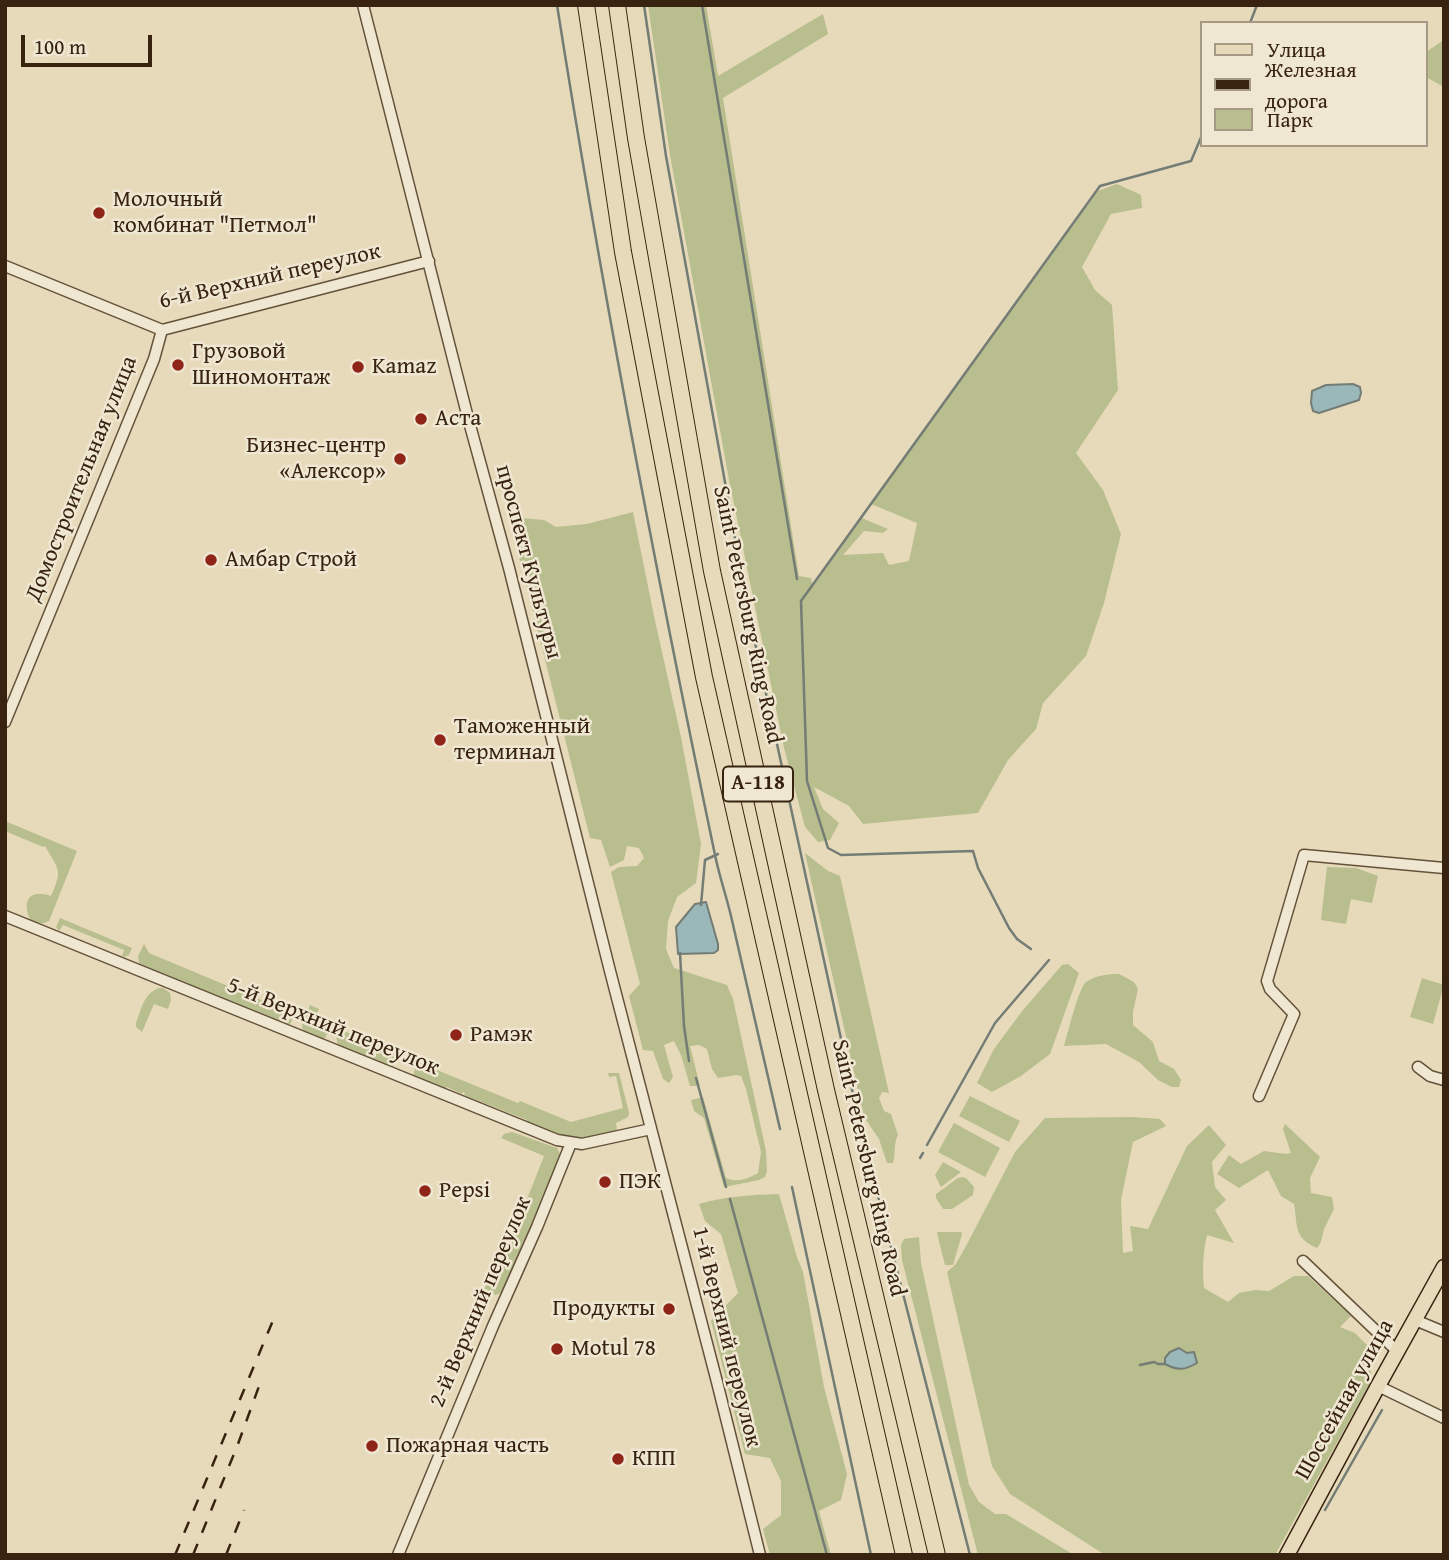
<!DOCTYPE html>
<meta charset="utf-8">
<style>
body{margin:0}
#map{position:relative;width:1449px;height:1560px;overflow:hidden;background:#e7daba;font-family:"Gentium Book Plus",serif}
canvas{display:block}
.frame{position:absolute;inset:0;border:7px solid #382310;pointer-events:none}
.legend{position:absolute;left:1200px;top:21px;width:228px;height:126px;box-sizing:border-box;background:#efe7d2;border:2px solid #a69984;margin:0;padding:9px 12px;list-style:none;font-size:21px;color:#382310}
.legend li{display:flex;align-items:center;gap:14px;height:35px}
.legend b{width:35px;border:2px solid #a69984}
.scale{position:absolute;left:21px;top:35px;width:131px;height:32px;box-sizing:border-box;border:4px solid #382310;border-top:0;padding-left:9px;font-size:21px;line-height:24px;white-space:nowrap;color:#382310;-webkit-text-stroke:5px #efe7d2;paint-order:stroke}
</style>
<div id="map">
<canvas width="1449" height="1560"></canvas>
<div class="frame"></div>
<ul class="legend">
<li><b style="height:9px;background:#e7daba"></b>Улица</li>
<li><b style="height:9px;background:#382310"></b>Железная дорога</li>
<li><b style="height:19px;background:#b8be8d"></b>Парк</li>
</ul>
<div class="scale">100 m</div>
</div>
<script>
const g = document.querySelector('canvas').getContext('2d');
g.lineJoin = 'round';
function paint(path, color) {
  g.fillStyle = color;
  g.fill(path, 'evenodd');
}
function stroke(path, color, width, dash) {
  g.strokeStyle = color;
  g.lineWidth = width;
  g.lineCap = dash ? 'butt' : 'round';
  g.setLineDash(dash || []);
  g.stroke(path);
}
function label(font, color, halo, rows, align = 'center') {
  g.font = font + ' "Gentium Book Plus",serif';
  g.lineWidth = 5;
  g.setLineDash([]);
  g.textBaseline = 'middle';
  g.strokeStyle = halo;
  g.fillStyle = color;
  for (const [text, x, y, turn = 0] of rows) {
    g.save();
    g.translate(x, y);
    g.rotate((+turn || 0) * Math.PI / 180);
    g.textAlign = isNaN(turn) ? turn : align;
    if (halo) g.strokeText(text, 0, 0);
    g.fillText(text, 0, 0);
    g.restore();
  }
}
paint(new Path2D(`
 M648 5H706L718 76 823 14 828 34 723 98 799 576 811 578 813 586 862 518 888 529 883 533 864 531 843 555 883 553 889 565 909 561 917 523 871 504 1098 191 1117 184 1141 195 1142 208 1111 214 1082 267 1095 290 1112 305 1118 390 1076 453 1103 490 1121 534 1104 603 1086 656 1043 703 1036 729 1008 760 978 813 863 824 849 806 814 787 823 809 839 823 830 840 818 842 805 827 784 748 729 480 670 155Z
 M1444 40V87L1426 77V52Z
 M633 512 654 616 681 737 701 844 696 883 677 897 668 921 666 949 674 968 727 985 733 999 766 1151 767 1171 765 1177 759 1180 724 1187 704 1118 694 1111 691 1100 703 1097 726 1178C737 1183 748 1179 758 1173L761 1152 746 1089 741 1076 736 1075 718 1078 712 1069 707 1049 699 1045 690 1046 700 1086H690L681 1055 674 1041 664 1045 673 1077 669 1083 663 1079 653 1051 643 1050 629 996 640 984 611 872 619 867 637 866 644 858 639 848 627 846 624 860 610 867 601 840 590 838 509 517 544 520 556 527 587 524Z
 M5 821 77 851 49 921C42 925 38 923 31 921 21 902 29 888 51 896 63 869 59 871 45 846L43 847 5 831Z
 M805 853 828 871 840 876 889 1093 882 1092 879 1098 884 1111 891 1114 898 1135C893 1145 896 1153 893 1163H887L879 1139 864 1117Z
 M1327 867 1356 868 1378 876 1372 903 1351 899 1346 924 1321 920Z
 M60 918 132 948 129 955 124 957 122 956 124 950 63 925 59 931 56 927Z
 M144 944 149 953 290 1012H296L290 1024H285L142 966 139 963 138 956Z
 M1068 964 1079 973 1050 1054 1021 1076 992 1092 977 1083 994 1049 1023 1010 1062 965Z
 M1119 974 1134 982 1138 989 1133 1012V1025L1153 1042 1159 1061 1174 1069 1181 1080 1179 1087H1172L1158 1080 1139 1062 1106 1044 1064 1046C1068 1033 1078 989 1086 982 1096 975 1108 974 1119 974Z
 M1422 978 1444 985 1433 1024 1410 1017Z
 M159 988H163L170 993 171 1000 168 1009 154 1004 142 1032 136 1027V1023C141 1010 144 993 159 988Z
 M310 1005 319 1009 314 1020 331 1026 325 1038 321 1039 303 1032 302 1025Z
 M338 1029 396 1051V1053L400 1055V1057H396L392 1068 338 1045 336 1036Z
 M417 1062 518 1103 520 1101 571 1122 623 1108 616 1076 609 1077 608 1073H619L629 1113 628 1117 616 1123 617 1131C608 1133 598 1136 588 1138 567 1140 546 1130 526 1123L527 1120 464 1095 465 1093 463 1092 462 1094 447 1087 445 1089 413 1076Z
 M970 1096 1020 1121 1009 1142 959 1116Z
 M1133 1117 1160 1119 1166 1126 1133 1142 1121 1200 1123 1253 1133 1251 1130 1226 1148 1229 1187 1146 1209 1125 1226 1145 1212 1162 1215 1187 1226 1200 1215 1210 1234 1243 1207 1235C1203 1253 1202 1269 1204 1288L1228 1302 1239 1293 1255 1290 1269 1291 1294 1276H1308L1351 1316 1340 1327 1355 1333 1370 1348 1371 1381 1275 1555H1105L1010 1494 992 1466 947 1272 955 1265 965 1248 1015 1152 1045 1118Z
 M954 1123 1000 1148 985 1177 938 1152Z
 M1285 1124 1320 1157 1310 1178 1311 1193 1332 1197 1334 1209 1324 1229 1321 1242 1317 1248C1293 1238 1298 1225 1294 1204L1281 1196 1268 1170 1239 1188 1217 1174 1229 1155 1241 1164 1264 1151 1286 1154 1291 1153 1283 1129Z
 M512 1132 557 1148 560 1154 507 1290 496 1295 484 1290 490 1277 494 1278 507 1246 510 1247 520 1224 518 1222 544 1156 501 1138 504 1134Z
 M943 1162 961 1172 941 1187 935 1175Z
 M962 1177 966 1178 974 1187 973 1195 952 1209H943L936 1198V1194L958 1178Z
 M779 1194 797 1257 803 1272 824 1387 847 1474 841 1500 819 1511 831 1555H770L763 1529 781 1515V1481L770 1458 745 1454 711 1321 738 1293 721 1234 705 1221 699 1204C726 1196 752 1195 779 1194Z
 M938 1232H961L962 1234 953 1265H945L937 1233Z
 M919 1237 921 1263 969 1485 979 1502 995 1514H1006L1074 1555H978L902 1260 901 1245 904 1239Z`), '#b8be8d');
const water = new Path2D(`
 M1353 384 1360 387 1361 393 1359 400 1319 413 1313 411 1311 403 1312 391 1326 385Z
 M706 902 718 944V950L714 953 678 954 676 927 695 904Z
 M1179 1348 1187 1353 1194 1352 1197 1363C1185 1370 1178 1371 1165 1364V1358L1170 1352Z`);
paint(water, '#9ab8b9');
stroke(water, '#737c75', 2);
stroke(new Path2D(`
 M557 5C602 290 656 573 715 855 719 875 726 895 731 916 748 987 764 1058 780 1129
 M644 5 666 156 749 615 858 1117
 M702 5 797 579
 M1250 23 1257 5
 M701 905 705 860 718 854
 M1031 949 1017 939 1009 928 978 868 973 851 841 855 828 848 807 781 801 601 1100 186 1191 161 1202 135
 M680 953 684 1026 689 1061
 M696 1078 726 1187
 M927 1145 995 1023 1049 960
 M920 1158 923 1153
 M869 1161 970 1555
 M792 1187 871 1555
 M730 1199 827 1555
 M1140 1365 1154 1362 1158 1364H1165
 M1325 1510 1382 1410`), '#737c75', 2.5);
const minor = new Path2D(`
 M363 5 468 418 509 568 610 971 717 1382 760 1555
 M5 266 162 330 429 261
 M5 722 154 359 162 330
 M5 916 557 1140 582 1144 651 1129
 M1418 1067 1430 1076 1444 1080
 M1259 1096 1294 1014 1270 989 1267 981 1304 855 1444 868
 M1303 1261 1397 1351
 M1415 1320 1444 1332
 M1378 1386 1444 1418
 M398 1555 493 1326 537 1227 571 1143`);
const major = new Path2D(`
 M1287 1555 1378 1386 1444 1267`);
const highway = new Path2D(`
 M586 5 623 252 704 677 904 1555
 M617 5 636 138 712 571 826 1090 937 1555`);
stroke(minor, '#64513a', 13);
stroke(major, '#382310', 17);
stroke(highway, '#382310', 18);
stroke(minor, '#efe7d2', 10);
stroke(major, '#e7daba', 14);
stroke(highway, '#e7daba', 16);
stroke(new Path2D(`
 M175 1555 274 1318
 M193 1555 238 1444 262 1378
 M226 1555 244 1510`), '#382310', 2.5, [12, 12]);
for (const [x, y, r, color] of [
 [99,213,7,"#8f2418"],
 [178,365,7,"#8f2418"],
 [358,367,7,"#8f2418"],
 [421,419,7,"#8f2418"],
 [400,459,7,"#8f2418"],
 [211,560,7,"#8f2418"],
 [440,740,7,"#8f2418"],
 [456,1035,7,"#8f2418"],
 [605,1182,7,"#8f2418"],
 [425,1191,7,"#8f2418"],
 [669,1309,7,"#8f2418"],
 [557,1349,7,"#8f2418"],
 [372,1446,7,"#8f2418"],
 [618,1459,7,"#8f2418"]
]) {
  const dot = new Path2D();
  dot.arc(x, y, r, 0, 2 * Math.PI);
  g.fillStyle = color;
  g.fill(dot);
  stroke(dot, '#efe7d2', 2.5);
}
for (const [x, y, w] of [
 [758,784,70]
]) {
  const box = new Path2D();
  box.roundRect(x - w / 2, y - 17.5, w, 35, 5);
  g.fillStyle = '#efe7d2';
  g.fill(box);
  stroke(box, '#382310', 2);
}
label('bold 21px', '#382310', null, [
 ["А-118",758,784]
]);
label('23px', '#382310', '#efe7d2', [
 ["Молочный",113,200],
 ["комбинат \"Петмол\"",113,226],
 ["Грузовой",192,352],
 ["Шиномонтаж",192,378],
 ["Kamaz",372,367],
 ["Аста",435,419],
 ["Бизнес-центр",386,446,"right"],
 ["«Алексор»",386,472,"right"],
 ["Амбар Строй",225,560],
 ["Таможенный",454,727],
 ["терминал",454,753],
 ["Рамэк",470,1035],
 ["ПЭК",619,1182],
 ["Pepsi",439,1191],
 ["Продукты",655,1309,"right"],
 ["Motul 78",571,1349],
 ["Пожарная часть",386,1446],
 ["КПП",632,1459]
], 'left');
label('23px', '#382310', '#efe7d2', [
 ["6-й Верхний переулок",270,277,-13],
 ["Домостроительная улица",82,479,-68],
 ["проспект Культуры",528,562,75],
 ["Saint Petersburg Ring Road",747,615,78],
 ["5-й Верхний переулок",333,1027,22],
 ["Saint Petersburg Ring Road",868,1168,77],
 ["2-й Верхний переулок",481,1302,-67],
 ["1-й Верхний переулок",726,1337,76],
 ["Шоссейная улица",1345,1400,-61]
]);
</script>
